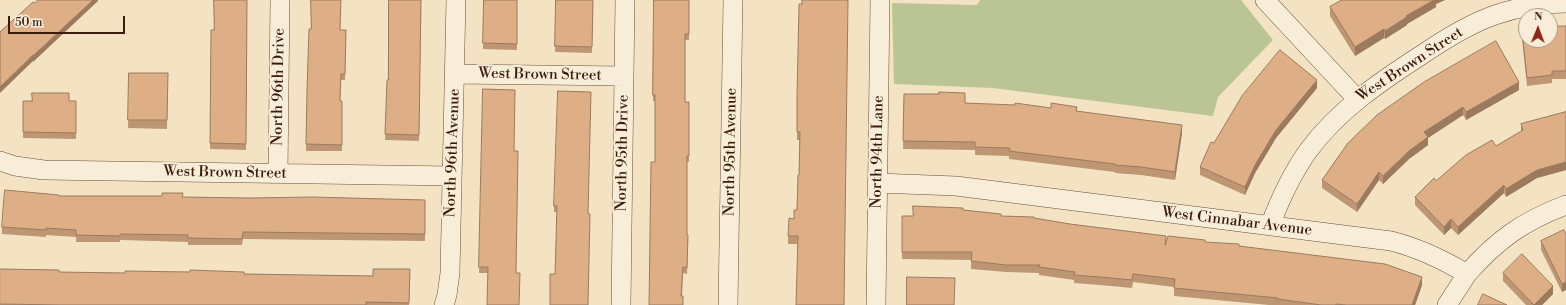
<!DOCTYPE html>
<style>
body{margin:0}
#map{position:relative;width:1566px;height:305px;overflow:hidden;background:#f4e3c3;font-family:"Libre Bodoni",serif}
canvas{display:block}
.north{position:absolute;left:1518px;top:8px;width:40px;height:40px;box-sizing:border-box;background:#f8edd8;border:1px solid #ac9986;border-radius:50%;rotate:1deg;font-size:11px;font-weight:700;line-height:16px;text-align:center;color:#3b1c0a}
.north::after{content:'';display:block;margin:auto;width:14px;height:18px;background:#8f2418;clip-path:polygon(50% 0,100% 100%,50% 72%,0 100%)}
.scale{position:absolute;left:8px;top:16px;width:117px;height:18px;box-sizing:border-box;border:2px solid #3b1c0a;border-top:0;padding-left:5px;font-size:12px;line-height:14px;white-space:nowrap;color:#3b1c0a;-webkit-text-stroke:3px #f8edd8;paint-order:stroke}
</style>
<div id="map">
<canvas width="1566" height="305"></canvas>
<div class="north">N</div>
<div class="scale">50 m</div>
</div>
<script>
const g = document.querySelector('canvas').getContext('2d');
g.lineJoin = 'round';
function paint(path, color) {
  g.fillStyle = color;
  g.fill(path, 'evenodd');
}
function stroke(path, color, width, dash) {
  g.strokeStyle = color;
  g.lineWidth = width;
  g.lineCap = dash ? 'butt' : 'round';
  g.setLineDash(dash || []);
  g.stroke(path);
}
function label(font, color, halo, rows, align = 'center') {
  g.font = font + ' "Libre Bodoni",serif';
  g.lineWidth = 4;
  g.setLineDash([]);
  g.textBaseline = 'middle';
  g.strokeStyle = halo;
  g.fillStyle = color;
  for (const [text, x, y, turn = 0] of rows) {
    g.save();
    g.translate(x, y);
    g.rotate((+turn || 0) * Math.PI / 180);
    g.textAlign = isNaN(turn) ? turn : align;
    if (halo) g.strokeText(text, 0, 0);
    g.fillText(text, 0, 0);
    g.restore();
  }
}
paint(new Path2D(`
 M980 0H1241L1273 40 1218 97 1213 116 993 88 894 84 892 3 977 5Z`), '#bbc494');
const minor = new Path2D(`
 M1265 0 1357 99
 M455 74 624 76
 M0 161 15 166 44 170 452 176
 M278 174 280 0
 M877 183 956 186 1391 241C1419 248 1442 259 1467 274 1497 240 1523 221 1566 205
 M1270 226C1280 199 1291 175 1308 151 1338 110 1381 81 1423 54 1445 39 1469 24 1495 15 1518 7 1541 3 1566 3
 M444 305 447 295 450 273 456 0
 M621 305 625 0
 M728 305 733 0
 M876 305 880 0
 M1447 305 1467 274`);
stroke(minor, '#694e38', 20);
stroke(minor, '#f8edd8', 19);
paint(new Path2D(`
 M247 0 246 150 210 149 211 30H214Z
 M421 0 419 141 385 140 387 80H388Z
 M484 0H517V50L483 49Z
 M556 0H593L592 53 555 52Z
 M689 0V40H685V102H689V162H687V235L688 241 687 274 683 273 682 296 683 305 655 162V101H653V42Z
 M848 0 797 244H788V236L797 210 799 175 800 140H797V96Z
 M1342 0H1445L1436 4V7L1407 24V25L1385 39 1384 38 1355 56 1330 16V7Z
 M1566 26V79H1552V83L1527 86 1522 39V31Z
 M340 30H346L345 80H341L340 101H342V151H306L307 90Z
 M129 73H168L167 129 128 128Z
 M1317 88 1276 138 1255 173 1245 195 1200 175V167L1214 143Z
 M483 89 515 90 488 273H479Z
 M1519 90 1466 120 1463 115 1428 138V145L1409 159 1383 184 1379 180 1357 212 1322 188V180L1348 143Z
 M591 92 555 274 557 212H554V206Z
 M904 94 965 103 1077 111 1182 133 1175 180 1141 175 1115 173V172L1009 159V156L975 155V150L903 149Z
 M23 101H76V139L23 138Z
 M1566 112V170L1537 178 1506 197 1504 193 1458 235 1451 228 1444 235 1415 205V197L1436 181 1496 146 1521 131V124Z
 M59 196 251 198 425 200V241L243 239 242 245H188V242L120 240V242H76V237L46 235V237L2 234V227Z
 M963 210 1001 216 1034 218 1166 242H1205L1239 246 1422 285 1415 305H1269L1174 296V287L1133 282 1132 288 1100 285 1074 283V280L1039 275V273L1006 272 971 269V260L902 259V216H913Z
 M1564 230 1562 292 1541 250V241Z
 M0 269 59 272 125 273 190 272 244 274 373 276 410 269 409 305H0Z
 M1503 273 1553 294 1542 305H1526L1503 281Z`), '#bf9674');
paint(new Path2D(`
 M93 0H98V1L33 62V61L0 93V87L33 55Z
 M1434 0H1445L1436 4V7L1407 24V25L1385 39V31L1406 16Z
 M1384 29V38L1355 56V47Z
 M1317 80V88L1276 138 1255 173 1245 195V187L1255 165 1276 130Z
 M1519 82V90L1466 120V112Z
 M1463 107V115L1428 138V145L1409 159 1383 184V176L1424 132Z
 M1182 125V133L1175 180V172Z
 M1566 162V170L1537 178 1506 197V189L1537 170Z
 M1379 172V180L1357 212V204Z
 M1504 185V193L1458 235V227Z
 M1451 219V228L1444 235V227Z
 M1422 277V285L1415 305H1412Z
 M1566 282V290L1562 292V284Z
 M1553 286V294L1542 305H1534Z`), '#9b7a5e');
const building = new Path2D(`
 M38 0H93L33 56V55L0 87V32L33 2 34 3Z
 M214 0H247L246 144 210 143 211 30H214Z
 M311 0H341L340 30H346L345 74H341L340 101H342V145L306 144 307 90 309 29H311Z
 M389 0H421L419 135 385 134 387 80H388Z
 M484 0H517V44L483 43Z
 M556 0H593L592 47 555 46Z
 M654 0H689V34H685V102H689V156H687V235H688L687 268 683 267 681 296H683V305H649L651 162H655V95H653Z
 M802 0H848L844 305H796L798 236H788L789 218 794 219V210H797L798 175H799L800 132H797V96L799 4H802Z
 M1342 0H1434L1406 16 1407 17 1385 31 1384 29 1355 47 1330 7Z
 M1562 26H1566V71H1552V75L1527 78 1522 31 1526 30V40H1550V27Z
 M1496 41 1519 82 1466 112 1463 107 1424 132 1428 137 1409 151 1383 176 1379 172 1357 204 1322 180 1348 143 1377 115 1424 82Z
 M1280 50 1317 80 1276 130 1255 165 1245 187 1200 167 1211 142 1214 143 1242 96Z
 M129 73H168L167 120H128Z
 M483 89 515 90 514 151H518L516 273H520L519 305H487L488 267H479Z
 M558 91 591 92 588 214H590L588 305H550V274H555L557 206H554Z
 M939 92 965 93V103L1015 105V103L1051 108V103L1077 107 1076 111 1182 125 1175 172 1141 167 1115 165V164L1009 151 1010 148 975 147V142L903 141 904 94H939Z
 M32 93H69V101H76V133L23 132V101H32Z
 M1566 112V162L1537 170 1506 189 1504 185 1458 227 1451 219 1444 227 1415 197 1434 178 1436 181 1466 155 1492 140 1496 146 1523 130 1521 124Z
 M5 190 59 195V196H162V193H183L182 197 251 198 312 197 425 200V234L243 232 242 239 188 238V235L120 234V236L76 235V230L46 228V230L2 227Z
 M913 206 963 208V210L1001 214V216L1034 217V218L1070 224 1166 236 1165 245 1168 236 1205 240V242L1239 244V246L1385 264 1422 277 1412 305H1346L1336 304V305H1321L1278 299V298L1174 288 1175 279 1133 274 1132 280 1100 277 1074 275 1075 272 1039 267 1040 265H1006L971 261 972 252H902V216H913Z
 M1564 230 1566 234V282L1562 284 1541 241Z
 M1522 254 1553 286 1534 305 1503 273Z
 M0 269 59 270V272L125 273V271L190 272V270L244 272V274L373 276V269H410L409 303 366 302V305H60L0 304Z
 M907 277 955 278 954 305H907Z
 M1483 294 1507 305H1478Z`);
paint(building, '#deae87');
stroke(building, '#9b7a5e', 1);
label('15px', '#3b1c0a', '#f8edd8', [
 ["West Brown Street",1410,65,-33],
 ["West Brown Street",540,75,1],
 ["North 96th Drive",279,87,-89],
 ["North 95th Avenue",731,152,-89],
 ["North 94th Lane",878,152,-89],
 ["North 96th Avenue",453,153,-88],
 ["North 95th Drive",623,153,-89],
 ["West Brown Street",225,173,1],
 ["West Cinnabar Avenue",1237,222,7]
]);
</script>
